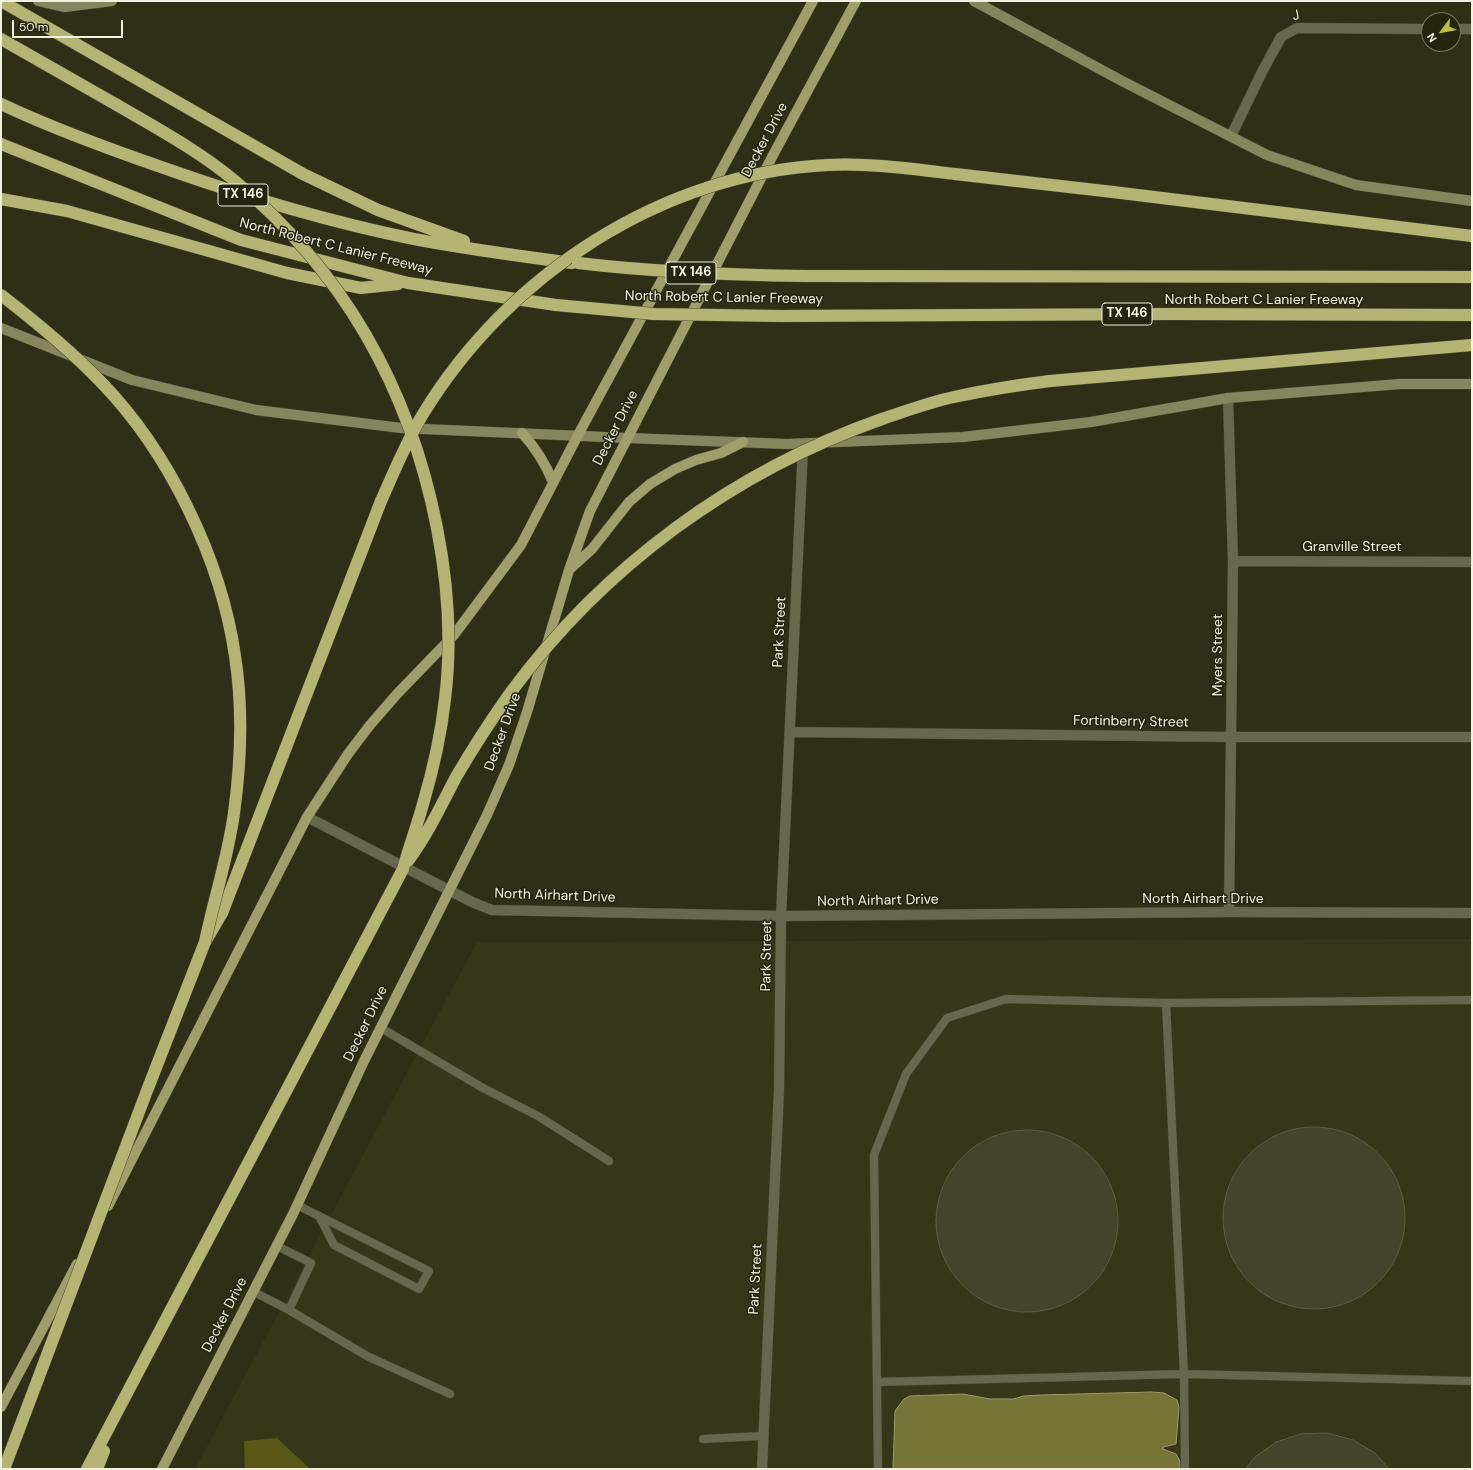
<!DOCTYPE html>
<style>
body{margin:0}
#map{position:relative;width:1473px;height:1470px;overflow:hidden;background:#2f2f18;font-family:"DM Sans",sans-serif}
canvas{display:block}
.frame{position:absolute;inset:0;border:2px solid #f1f1e3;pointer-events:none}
.north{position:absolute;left:1421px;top:12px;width:40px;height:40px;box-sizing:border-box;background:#25250f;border:1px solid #777764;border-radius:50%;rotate:238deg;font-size:11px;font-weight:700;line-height:16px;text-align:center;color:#f1f1e3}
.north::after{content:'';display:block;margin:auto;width:14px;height:18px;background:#bfbe41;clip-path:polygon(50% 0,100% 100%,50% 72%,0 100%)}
.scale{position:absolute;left:12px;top:20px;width:111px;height:18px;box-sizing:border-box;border:2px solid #f1f1e3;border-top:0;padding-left:5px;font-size:12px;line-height:14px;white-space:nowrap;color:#f1f1e3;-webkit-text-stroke:3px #25250f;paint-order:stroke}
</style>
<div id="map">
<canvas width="1473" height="1470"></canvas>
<div class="frame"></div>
<div class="north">N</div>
<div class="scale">50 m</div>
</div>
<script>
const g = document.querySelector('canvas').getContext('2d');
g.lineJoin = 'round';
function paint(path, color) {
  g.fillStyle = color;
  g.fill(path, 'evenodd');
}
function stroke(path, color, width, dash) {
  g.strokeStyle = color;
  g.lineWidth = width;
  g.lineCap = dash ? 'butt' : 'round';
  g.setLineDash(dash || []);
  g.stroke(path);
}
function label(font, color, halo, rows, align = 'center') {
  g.font = font + ' "DM Sans",sans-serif';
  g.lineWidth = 3;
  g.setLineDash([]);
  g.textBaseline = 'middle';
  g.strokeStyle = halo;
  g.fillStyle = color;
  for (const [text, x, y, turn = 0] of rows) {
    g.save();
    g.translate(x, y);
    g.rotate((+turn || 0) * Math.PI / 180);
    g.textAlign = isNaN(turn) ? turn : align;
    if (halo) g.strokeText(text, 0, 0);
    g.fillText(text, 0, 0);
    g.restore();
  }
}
paint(new Path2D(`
 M1472 939V1469H195L477 942Z`), '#363618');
paint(new Path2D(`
 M277 1438 310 1469H245L244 1441Z`), '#595817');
const water = new Path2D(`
 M1153 1392 1164 1393 1177 1400 1179 1407 1176 1444 1163 1447V1449L1176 1454 1180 1461V1469H893L895 1411 904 1399 910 1396 963 1394 990 1399H1014L1023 1396 1042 1395Z`);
paint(water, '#757537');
stroke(water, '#9a9a6b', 1);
const building = new Path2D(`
 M1223 1218a91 91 0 1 1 182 0a91 91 0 1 1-182 0Z
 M936 1221a91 91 0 1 1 182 0a91 91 0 1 1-182 0Z
 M1327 1433 1353 1440 1375 1453 1389 1469H1245L1255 1457 1276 1442 1301 1434Z`);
paint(building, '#43442c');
stroke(building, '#5d5d45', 1);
const service = new Path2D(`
 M1166 1003 1184 1374 1185 1469
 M381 1028 483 1088 538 1116 609 1161
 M297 1205 429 1271 419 1289 334 1245 319 1216
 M277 1246 311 1263 289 1310
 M254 1292 289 1310 367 1356 450 1394
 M877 1382 1184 1374 1472 1381
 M703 1439 762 1436
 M878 1469 874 1155 906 1074 947 1018 1006 999 1166 1003 1472 1000`);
const minor = new Path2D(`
 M1453 29H1472
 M1231 136 1263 70 1281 37 1297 28 1429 29
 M1228 398 1233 561 1229 912
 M1233 561 1472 562
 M790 732 1232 737H1472
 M762 1469 779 1089 781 916 803 447`);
const tertiary = new Path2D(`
 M307 817 472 902 492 910 781 916 1229 912 1472 913`);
const secondary = new Path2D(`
 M38 1 64 7 112 1
 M974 1 1122 81 1267 155 1356 185 1472 201
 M1 328 132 380 256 410 401 428 627 438 787 444 963 437 1091 422 1228 398 1400 384H1472`);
const primary = new Path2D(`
 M522 433C536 448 545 463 553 482
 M571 568 592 549 629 502 650 484 675 469 696 460 721 453 743 442
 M108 1206 307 817 348 754 370 725 397 694 454 635 521 545 578 435 813 1
 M1 1407 77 1264
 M162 1469 293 1214 364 1061 487 815 509 765 527 712 569 570 590 511 772 157 856 1`);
const motorway = new Path2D(`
 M1 1 303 174 378 210 464 241
 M1 39 117 105
 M1 104C54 129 109 149 164 168 246 197 329 222 414 239 466 249 519 256 572 263
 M1 144 241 240 408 283 556 305
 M1113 192 1472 236
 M1 199 67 211 287 273 361 288 398 284
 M806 276 1472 277
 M781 316 1174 314 1472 315
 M1050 381 1472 345
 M148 1088 205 942 222 913 381 501
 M87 1469 403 869
 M97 1469 104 1451`);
stroke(service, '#4a4a34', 9);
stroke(minor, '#4a4a34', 11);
stroke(tertiary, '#4a4a34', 11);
stroke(secondary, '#4a4a34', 11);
stroke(primary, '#4a4a34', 11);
stroke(motorway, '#4a4a34', 13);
stroke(service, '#66674d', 8);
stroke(minor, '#66674d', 10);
stroke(tertiary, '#66674d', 10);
stroke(secondary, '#86865e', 10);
stroke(primary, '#9e9f6a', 10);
stroke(motorway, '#b4b575', 12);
const motorwayBridge = new Path2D(`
 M117 105C158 129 199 151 235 181 344 272 410 390 437 528 448 584 452 642 445 699 441 735 433 770 423 804 417 826 409 847 403 869
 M578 263C654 272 729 275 806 276
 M1 295C36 322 70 350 101 382 169 452 221 559 235 656 243 707 241 762 234 813 228 857 214 899 205 942
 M556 305 654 314 781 316
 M381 501C394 472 406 442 423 414 508 274 663 173 828 165 871 163 913 169 955 174 1008 180 1061 186 1113 192
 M408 861C427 835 441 806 456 777 473 748 491 720 511 692 604 566 734 471 882 419 906 411 930 402 954 397 986 390 1018 385 1050 381
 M4 1469 148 1088`);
stroke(motorwayBridge, '#4a4a34', 13, []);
stroke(motorwayBridge, '#b4b575', 12);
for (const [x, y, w] of [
 [243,195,50],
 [691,273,50],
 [1127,314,50]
]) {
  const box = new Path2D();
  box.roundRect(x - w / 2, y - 11, w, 22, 3);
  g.fillStyle = '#25250f';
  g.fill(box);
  stroke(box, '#f1f1e3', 1);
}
label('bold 13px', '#f1f1e3', null, [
 ["TX 146",243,195],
 ["TX 146",691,273],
 ["TX 146",1127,314]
]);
label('14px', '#f1f1e3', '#25250f', [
 ["J",1296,16,-12],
 ["Decker Drive",765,140,-62],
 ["North Robert C Lanier Freeway",336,247,14],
 ["North Robert C Lanier Freeway",724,298,1],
 ["North Robert C Lanier Freeway",1264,300],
 ["Decker Drive",616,428,-63],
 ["Granville Street",1352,547],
 ["Park Street",780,632,-87],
 ["Myers Street",1218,655,-90],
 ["Fortinberry Street",1131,722,1],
 ["Decker Drive",503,732,-70],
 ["North Airhart Drive",555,896,2],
 ["North Airhart Drive",1203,899],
 ["North Airhart Drive",878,901,-1],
 ["Park Street",767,956,-89],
 ["Decker Drive",366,1024,-64],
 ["Park Street",756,1279,-87],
 ["Decker Drive",225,1315,-63]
]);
</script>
